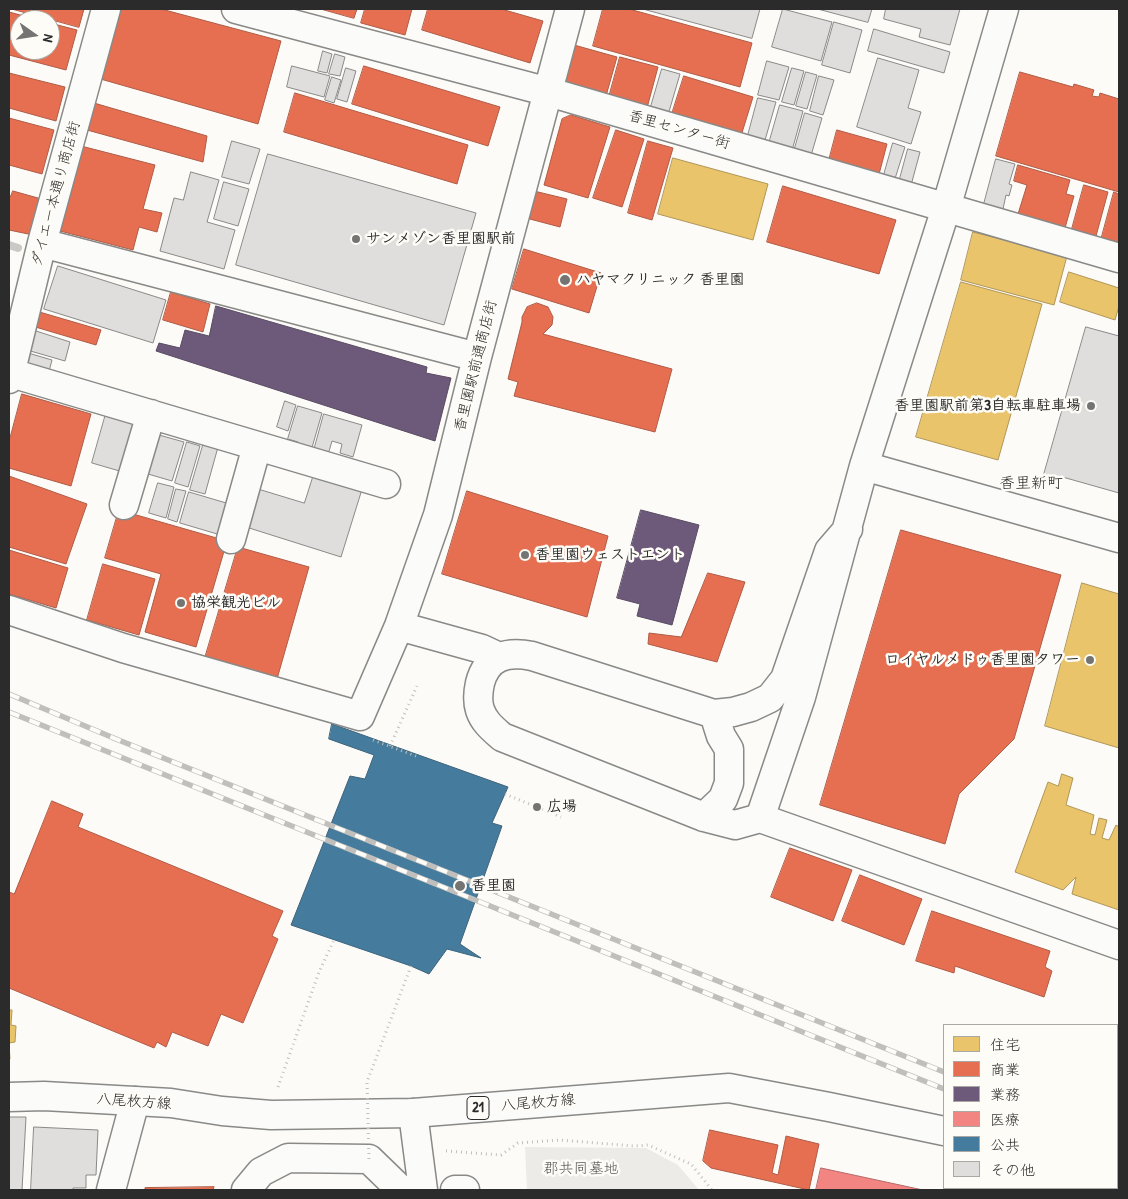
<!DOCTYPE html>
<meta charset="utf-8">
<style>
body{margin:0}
#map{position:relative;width:1128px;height:1199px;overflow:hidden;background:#fcfbf8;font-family:"Patrick Hand","Klee One",sans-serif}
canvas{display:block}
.frame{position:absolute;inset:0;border:10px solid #2b2b2b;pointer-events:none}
.legend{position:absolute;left:943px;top:1024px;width:175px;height:165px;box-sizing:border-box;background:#fdfcf7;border:1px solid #a9a8a5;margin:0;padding:6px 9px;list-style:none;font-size:15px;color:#2b2b2b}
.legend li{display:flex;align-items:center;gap:10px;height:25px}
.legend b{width:25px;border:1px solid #a9a8a5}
.north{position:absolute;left:10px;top:10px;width:50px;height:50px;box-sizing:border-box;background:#fdfcf7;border:1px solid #a9a8a5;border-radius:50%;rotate:103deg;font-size:14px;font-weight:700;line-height:20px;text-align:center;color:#2b2b2b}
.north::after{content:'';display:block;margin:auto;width:18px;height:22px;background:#747473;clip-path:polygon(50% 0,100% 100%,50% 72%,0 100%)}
</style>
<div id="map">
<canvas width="1128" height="1199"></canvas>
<div class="frame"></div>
<ul class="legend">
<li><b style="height:14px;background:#e9c46a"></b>住宅</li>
<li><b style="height:14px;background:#e76f51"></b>商業</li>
<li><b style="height:14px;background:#6d597a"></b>業務</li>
<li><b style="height:14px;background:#f28482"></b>医療</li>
<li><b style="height:14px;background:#457b9d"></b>公共</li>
<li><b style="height:14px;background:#dfdedc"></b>その他</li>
</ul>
<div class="north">N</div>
</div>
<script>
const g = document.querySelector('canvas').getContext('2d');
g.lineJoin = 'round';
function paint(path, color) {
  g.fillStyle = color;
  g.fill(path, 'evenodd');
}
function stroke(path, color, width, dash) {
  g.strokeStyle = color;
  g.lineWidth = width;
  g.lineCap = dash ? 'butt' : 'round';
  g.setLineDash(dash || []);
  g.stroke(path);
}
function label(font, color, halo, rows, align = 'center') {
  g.font = font + ' "Patrick Hand","Klee One",sans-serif';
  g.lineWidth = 5;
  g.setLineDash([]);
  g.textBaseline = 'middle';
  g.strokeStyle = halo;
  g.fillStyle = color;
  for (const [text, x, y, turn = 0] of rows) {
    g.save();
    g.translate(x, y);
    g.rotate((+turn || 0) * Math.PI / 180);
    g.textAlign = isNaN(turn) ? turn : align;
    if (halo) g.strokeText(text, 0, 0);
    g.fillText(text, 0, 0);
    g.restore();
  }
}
paint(new Path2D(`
 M525 1147 646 1148 678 1165 699 1190H527Z`), '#ecebe8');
const homes = new Path2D(`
 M673 158 768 184 753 240 658 214Z
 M973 232 1067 256 1054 305 961 280Z
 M1069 272 1119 288V306L1115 320 1060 302Z
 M961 282 1042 304 998 460 916 437Z
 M1082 583 1119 594V748L1045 726Z
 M1062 774 1073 778 1066 805 1094 815 1090 834 1095 835 1099 818 1107 820 1102 838 1109 840 1116 825 1119 827V910L1072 894 1076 877 1063 890 1015 872 1048 782 1058 786Z
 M9 1010H12L11 1025 16 1026 15 1042 9 1043 10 1059H9Z`);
paint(homes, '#e9c46a');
stroke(homes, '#b09657', 1);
const shops = new Path2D(`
 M12 9H84L79 27Z
 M116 9H161L281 41 258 124 97 78Z
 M321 9H357L354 18Z
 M365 9H412L405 35 361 23Z
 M428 9H501L543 21 530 63 422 30Z
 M603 9H629L752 43 740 87 593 46Z
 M9 12 39 20H20V50H50V23L77 30 66 70 9 55Z
 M574 45 617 57 606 96 570 86 564 79Z
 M620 57 658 67 647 108 609 97Z
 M364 66 500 107 488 146 352 104Z
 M1020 72 1073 87 1074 84 1094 90 1092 96 1099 97 1100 93 1119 99V192L996 156Z
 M9 73 65 87 56 121 9 108Z
 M684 76 753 97 741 136 672 114Z
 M295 93 468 145 457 184 284 132Z
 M94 103 207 136 203 162 87 130Z
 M571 115 610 127 588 198 544 185 562 119Z
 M9 118 54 130 42 174 9 165Z
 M616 130 644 139 622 207 593 198Z
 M837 130 887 144 878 178 828 164Z
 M648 141 673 148 652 220 628 213Z
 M81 146 155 165 143 209 162 213 157 232 139 227 133 250 60 231Z
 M1018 165 1070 180 1066 194 1074 196 1065 228 1018 214 1027 185 1014 181Z
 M1084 185 1108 192 1096 236 1072 229Z
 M783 186 896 220 879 274 767 242Z
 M13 191 38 198 43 202 33 235 9 230V197H10Z
 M534 191 567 199 560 227 526 218Z
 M1114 192 1119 194V246L1101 240Z
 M524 249 601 273 589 313 512 289Z
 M171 292 210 304 203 332 163 320Z
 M537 303 548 307 553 317 552 325 543 334 672 369 655 432 514 396 518 382 508 379 522 322V317L527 307Z
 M36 311 101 330 96 345 32 326Z
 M22 394 91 414 71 486 9 468V442Z
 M9 476 87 504 66 564 9 547Z
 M467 491 608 536 587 617 442 574Z
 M119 510 227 541 196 647 145 632 161 574 105 558Z
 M901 530 1061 575 1014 739 959 794 945 844 820 805Z
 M238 547 309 567 277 679 205 658Z
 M9 550 68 568 56 608 9 594Z
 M103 564 155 579 139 635 87 620Z
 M708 573 745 582 717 662 648 644 649 633 681 637Z
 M52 801 83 814 78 827 283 911 272 936 278 939 243 1023 221 1014 208 1046 172 1032 166 1047 157 1042 154 1048 9 988V892L14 894Z
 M790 848 852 870 833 921 771 897Z
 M860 875 922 899 904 945 842 921Z
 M932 911 1050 951 1045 967 1052 971 1044 997 955 966 954 973 916 961Z
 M710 1130 778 1145 772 1173 778 1175 786 1136 819 1144 809 1190 711 1168 703 1161Z
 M214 1187 213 1190H145V1188Z`);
paint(shops, '#e76f51');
stroke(shops, '#af5b46', 1);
const offices = new Path2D(`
 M216 306 427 367 426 373 451 378 435 441 156 351 159 343 180 348 185 330 209 336Z
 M641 510 699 525 672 625 637 616 640 604 617 598Z`);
paint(offices, '#6d597a');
stroke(offices, '#594b62', 1);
const health = new Path2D(`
 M821 1168 923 1190H816Z`);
paint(health, '#f28482');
stroke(health, '#b66968', 1);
const public = new Path2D(`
 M332 724 508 787 492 823 502 826 460 944 481 958 447 949 429 974 411 966 291 925 350 776 365 779 374 755 329 739Z`);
paint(public, '#457b9d');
stroke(public, '#3d637b', 1);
stroke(new Path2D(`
 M9 245 18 248`), '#cac9c6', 8);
const building = new Path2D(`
 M643 9H760L752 38Z
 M783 9 832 22 821 61 772 47Z
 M818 9H872L868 22Z
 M886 9H960L950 45 919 37 921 29 884 19Z
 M834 22 862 30 850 73 822 65Z
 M874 29 950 52 944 73 868 51Z
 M323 51 332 54 327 73 318 71Z
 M335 54 345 57 340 76 329 74Z
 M878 58 919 70 908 108 921 112 911 144 857 127Z
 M767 61 789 67 779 100 758 95Z
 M292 66 330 76 324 97 287 87Z
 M346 68 356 71 347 102 337 99Z
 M792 68 804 71 794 105 782 102Z
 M662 69 680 74 668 115 650 110Z
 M806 72 817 75 807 109 796 106Z
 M819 76 834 80 823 115 810 111Z
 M332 77 341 80 334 103 325 100Z
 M758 98 776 102 763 147 746 143Z
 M780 105 803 111 791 154 768 147Z
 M805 113 822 118 810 159 793 155Z
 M232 141 260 149 249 184 222 177Z
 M893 143 905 147 893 185 882 182Z
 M908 149 920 152 910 189 898 186Z
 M268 154 476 213 444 325 236 265Z
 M996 159 1015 164 1009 184 1012 185 1009 196 1006 195 1003 209 984 204Z
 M191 172 219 180 207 222 235 230 224 269 160 251 174 198 183 200Z
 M224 182 249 189 238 226 214 219Z
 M58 266 166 300 153 343 44 309Z
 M1086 327 1119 336V493L1059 476 1057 482 1043 478Z
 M33 330 70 342 65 361 27 350Z
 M28 353 52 360 48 375 30 369 25 361Z
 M285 401 296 405 288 431 277 427Z
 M298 406 322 413 311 451 297 447 298 442 288 439Z
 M107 410 137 419 123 472 92 463Z
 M324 414 362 425 353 457 340 453 342 444 332 441 327 458 313 454Z
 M159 435 184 442 172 481 148 474Z
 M187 442 200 446 188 487 175 483Z
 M204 442 218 447 205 494 190 490Z
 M315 471 363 486 341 557 246 527 258 489 304 503Z
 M158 483 174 487 166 518 149 513Z
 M176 489 186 491 177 522 168 519Z
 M189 492 233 505 224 536 180 523Z
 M9 1117H26L22 1190H9Z
 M34 1127 98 1130 96 1175H86V1188H73V1190H31Z`);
paint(building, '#dfdedc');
stroke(building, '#898987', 1);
const minor = new Path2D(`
 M236 9 549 92 1119 258
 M42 243 477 357
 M11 373 386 484
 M9 379 42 243 106 9
 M864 466 1119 538
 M124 505 151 414
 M848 529 829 551 785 679 770 698 751 707 733 712 714 714 532 656C507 651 487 656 480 683 478 692 477 701 480 710 484 722 493 729 502 737L704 817 735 825 760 818 801 697 864 466 946 208 1004 9
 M231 539 257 446
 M9 610 123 648 360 716 399 626 438 515 477 357 570 9
 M399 626 482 649 499 657
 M704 817 723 799 729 783V749L721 736 714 714
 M760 818 1119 945
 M1117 1085 1119 1082
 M413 1113 423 1190
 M111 1190 135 1101
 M246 1190 261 1172 288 1158 369 1159 401 1190
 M455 1190H465`);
const major = new Path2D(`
 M9 1097 44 1096 171 1103 222 1111 271 1115 413 1113 729 1088 829 1107 944 1131
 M1117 1182 1119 1183
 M998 1190 999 1188`);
stroke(minor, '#898987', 31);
stroke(major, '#898987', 31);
stroke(new Path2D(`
 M373 740 416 756
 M390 746 417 686
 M505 794 561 817
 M278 1087 319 972 334 940
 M446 1151 501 1155 518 1143 560 1140 634 1146 648 1145 691 1164 712 1190`), '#c0bfbc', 3, [1, 4]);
stroke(minor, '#fbfbf9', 28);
stroke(major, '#fbfbf9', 28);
const rail = new Path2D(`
 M9 694 116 739 944 1072
 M9 712 944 1089
 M1117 1141 1119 1142
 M1117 1158 1119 1159`);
stroke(rail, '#c0bfbc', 5.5);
stroke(rail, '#fdfcf7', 4, [11]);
stroke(new Path2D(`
 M369 1159 367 1082 411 966`), '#c0bfbc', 3, [1, 4]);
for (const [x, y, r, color] of [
 [356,239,5,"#747473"],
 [565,280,6,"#747473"],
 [1091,406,5,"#747473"],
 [525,555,5,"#747473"],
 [181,603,5,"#747473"],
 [1090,660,5,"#747473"],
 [537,807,5,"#747473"],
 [460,886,6,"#747473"]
]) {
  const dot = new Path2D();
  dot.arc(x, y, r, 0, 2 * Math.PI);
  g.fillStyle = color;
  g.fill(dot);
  stroke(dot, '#fdfcf7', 2);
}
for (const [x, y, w] of [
 [478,1108,22]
]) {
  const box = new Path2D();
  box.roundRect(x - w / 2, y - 11.5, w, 23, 4);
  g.fillStyle = '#fdfcf7';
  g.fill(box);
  stroke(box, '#2b2b2b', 1);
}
label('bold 14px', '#2b2b2b', null, [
 ["21",478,1108]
]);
label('15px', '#2b2b2b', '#fdfcf7', [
 ["香里センター街",679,130,16],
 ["ダイエー本通り商店街",56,194,-75],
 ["香里園駅前通商店街",476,366,-76],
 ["八尾枚方線",134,1102,4],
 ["八尾枚方線",538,1103,-5]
]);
label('bold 15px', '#2b2b2b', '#fdfcf7', [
 ["サンメゾン香里園駅前",366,239],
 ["ハヤマクリニック 香里園",576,280],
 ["香里園駅前第3自転車駐車場",1081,406,"right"],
 ["香里園ウェストエント",535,555],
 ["協栄観光ビル",191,603],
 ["ロイヤルメドゥ香里園タワー",1080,660,"right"],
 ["広場",547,807],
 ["香里園",471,886]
], 'left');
label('15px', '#585857', '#fdfcf7', [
 ["郡共同墓地",581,1169]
]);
label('16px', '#2b2b2b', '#fdfcf7', [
 ["香里新町",1031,484]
]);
</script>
